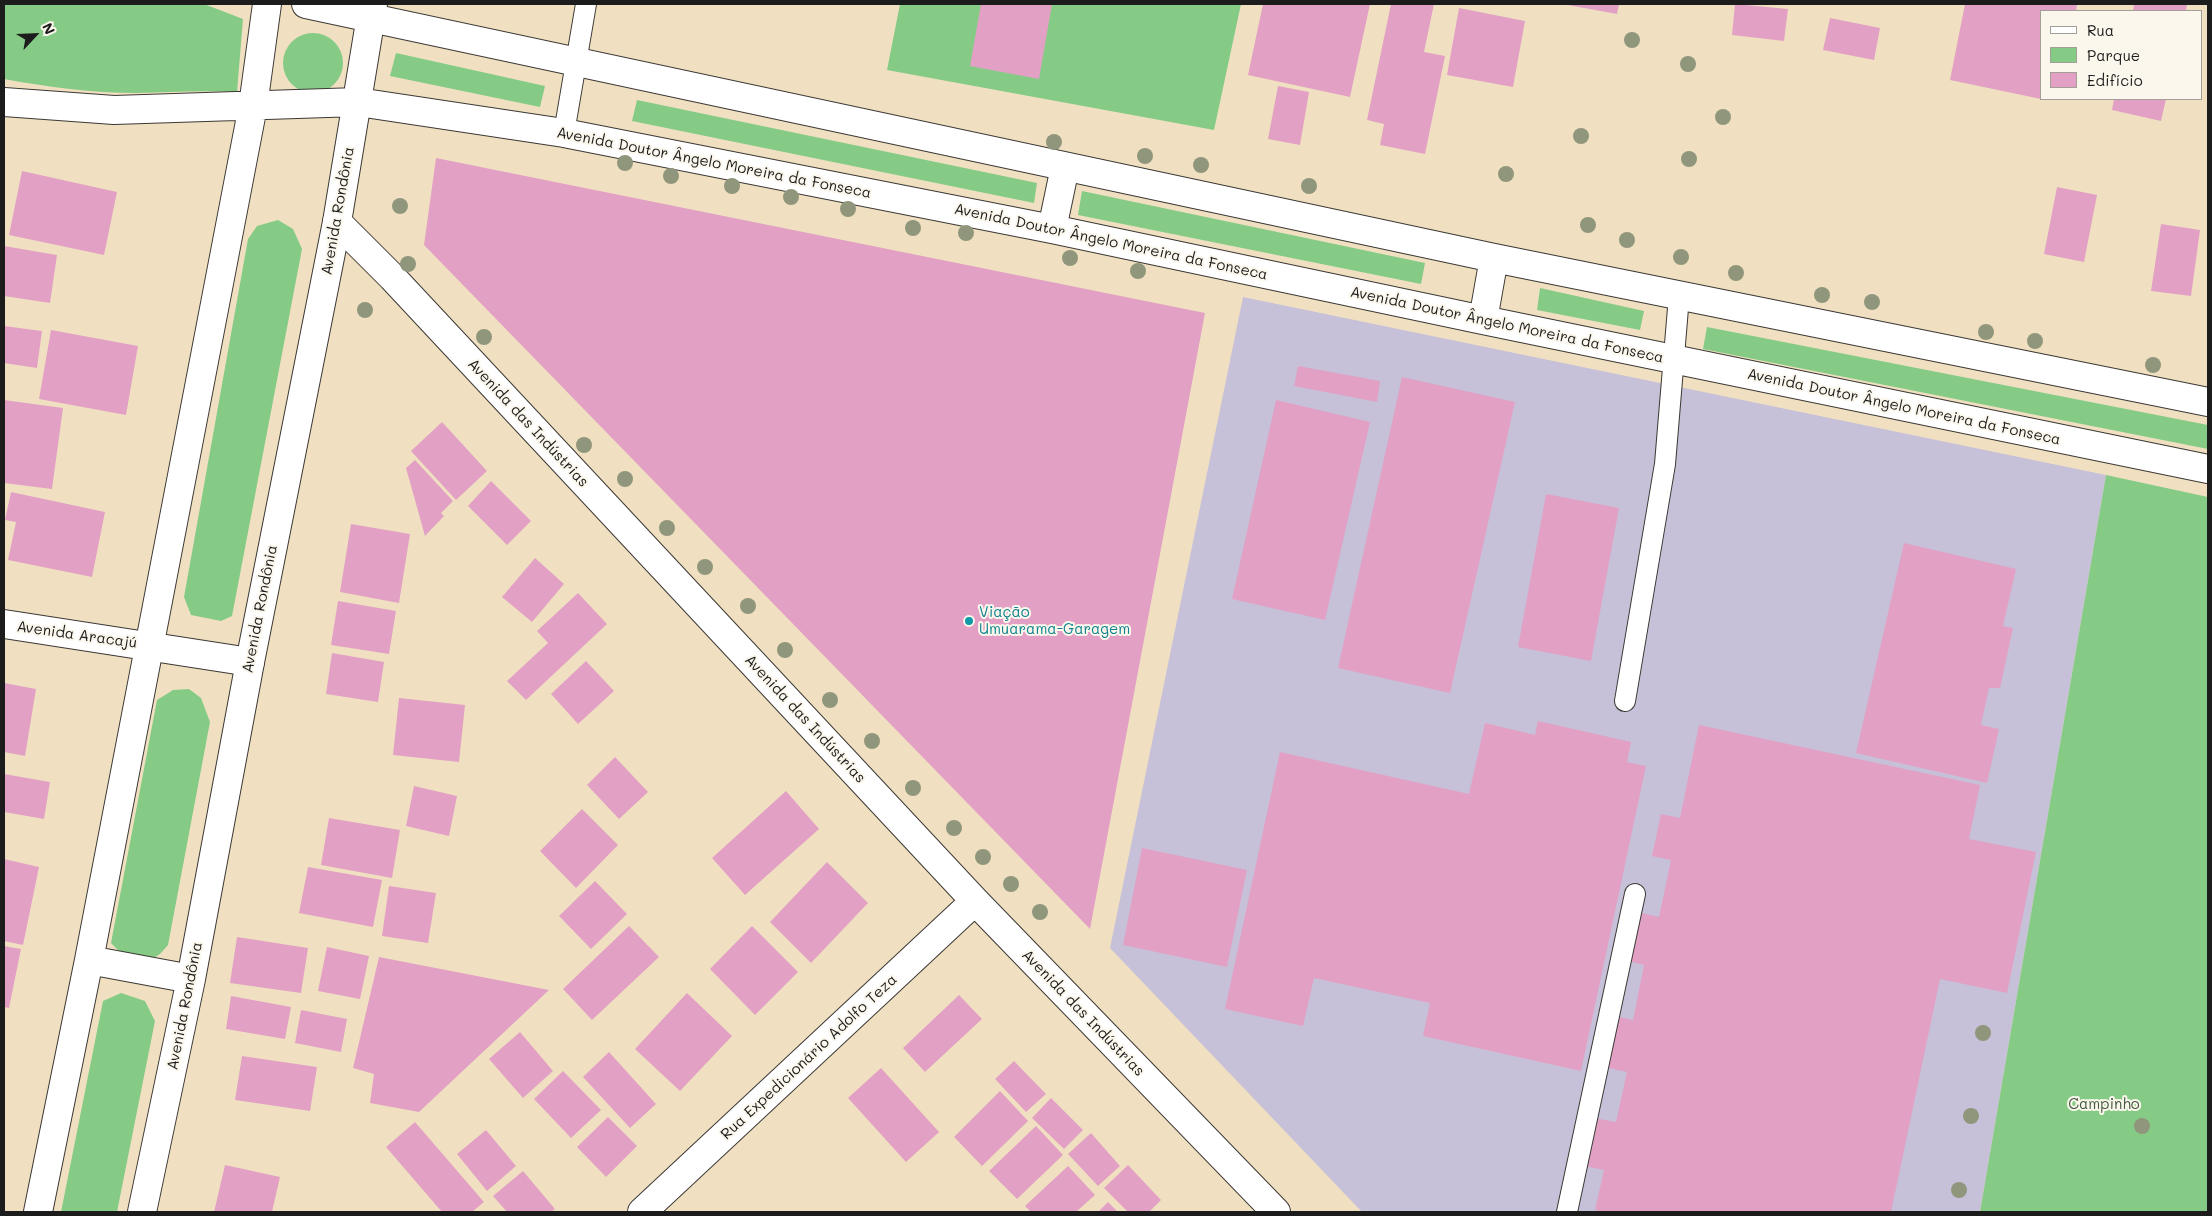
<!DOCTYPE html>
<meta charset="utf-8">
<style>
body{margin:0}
#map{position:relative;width:2212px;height:1216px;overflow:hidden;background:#f0e0c1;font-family:Mali,sans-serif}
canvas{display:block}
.frame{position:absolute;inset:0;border:5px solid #1c1c1c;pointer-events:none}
.legend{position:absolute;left:2040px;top:10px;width:162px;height:90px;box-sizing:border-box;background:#fbf7ec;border:1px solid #a29f99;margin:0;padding:6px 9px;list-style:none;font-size:15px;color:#1c1c1c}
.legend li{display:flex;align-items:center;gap:10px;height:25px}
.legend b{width:25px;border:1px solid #a29f99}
.north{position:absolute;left:10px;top:10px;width:50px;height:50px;-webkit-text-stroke:4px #fbf7ec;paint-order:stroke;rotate:65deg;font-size:14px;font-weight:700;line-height:20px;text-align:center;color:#1c1c1c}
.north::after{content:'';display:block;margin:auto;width:18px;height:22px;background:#1c1c1c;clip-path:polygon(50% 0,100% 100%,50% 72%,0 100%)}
</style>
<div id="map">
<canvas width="2212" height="1216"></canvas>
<div class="frame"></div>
<ul class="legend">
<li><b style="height:6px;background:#fff"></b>Rua</li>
<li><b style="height:14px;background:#85cb86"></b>Parque</li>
<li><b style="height:14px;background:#e2a1c4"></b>Edifício</li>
</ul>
<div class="north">N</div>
</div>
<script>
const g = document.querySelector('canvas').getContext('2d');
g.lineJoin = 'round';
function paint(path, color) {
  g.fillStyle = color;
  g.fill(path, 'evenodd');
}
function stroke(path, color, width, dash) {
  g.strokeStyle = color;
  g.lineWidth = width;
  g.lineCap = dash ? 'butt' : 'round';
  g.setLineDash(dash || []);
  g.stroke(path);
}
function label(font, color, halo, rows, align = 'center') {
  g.font = font + ' Mali,sans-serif';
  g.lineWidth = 4;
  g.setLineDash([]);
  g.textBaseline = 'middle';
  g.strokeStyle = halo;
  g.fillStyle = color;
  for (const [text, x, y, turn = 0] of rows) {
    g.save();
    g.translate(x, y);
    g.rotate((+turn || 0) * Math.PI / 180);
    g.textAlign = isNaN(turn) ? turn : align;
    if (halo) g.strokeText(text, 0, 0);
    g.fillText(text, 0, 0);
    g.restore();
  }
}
paint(new Path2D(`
 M1243 297 2106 475 1980 1212H1362L1110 948Z`), '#c6c0d9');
paint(new Path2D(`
 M4 4H204L243 19 237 92C203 90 170 92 137 93 92 93 48 87 4 79Z
 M900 4H1241L1214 130 887 70Z
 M283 63a30 30 0 1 1 60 0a30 30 0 1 1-60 0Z
 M396 53 545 86 540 107 390 76Z
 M637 100 1037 183 1034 203 632 121Z
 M1082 191 1425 263 1421 284 1078 215Z
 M278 220 293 229 302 249 232 616 221 621 191 615 184 597 248 239 257 226Z
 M1540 288 1644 311 1640 330 1537 310Z
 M1707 327 2208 425V449L1703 349Z
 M2106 475 2208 497V1212H1980Z
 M189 689 201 698 210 722 168 945 160 954 149 961 124 956 111 943 157 700 173 690Z
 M121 993 145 1001 155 1021 117 1212H61L103 1001Z`), '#85cb86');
paint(new Path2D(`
 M981 4H1052L1039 79 970 66Z
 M1263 4H1370L1350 97 1248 75Z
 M1391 4H1434L1424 52 1445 56 1425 154 1380 145 1384 124 1367 120Z
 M1562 4H1619L1617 14Z
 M1735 4 1788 9 1784 41 1732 35Z
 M1965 4H2077L2076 11H2041V99L1950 80Z
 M2134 4H2187L2186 11H2133Z
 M1459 8 1525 21 1513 87 1447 75Z
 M1830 18 1880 28 1874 60 1823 50Z
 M1278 86 1309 92 1300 145 1268 139Z
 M2114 99H2166L2161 121 2112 110Z
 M436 158 1205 313 1090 929 424 245Z
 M22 171 117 192 104 255 9 235Z
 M2057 187 2097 195 2084 262 2044 254Z
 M2161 224 2200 230 2191 296 2151 291Z
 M4 246 57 255 50 303 4 296Z
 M4 326 42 331 37 368 4 363Z
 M51 330 138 346 126 415 39 399Z
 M1298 366 1380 381 1377 402 1294 386Z
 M1402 377 1515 402 1450 693 1338 668Z
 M4 400 63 408 52 489 4 483Z
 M1276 400 1370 422 1325 620 1232 599Z
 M442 422 487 471 456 500 411 451Z
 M415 460 453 501 441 513 444 516 425 536 406 468Z
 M491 481 531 521 507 545 468 506Z
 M11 492 105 512 92 577 8 560 16 522 5 520Z
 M1546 494 1619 508 1591 661 1518 647Z
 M351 524 410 534 399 603 340 592Z
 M1904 543 2016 569 2003 626 2013 628 2000 688H1989L1981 725 1999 729 1987 783 1856 753Z
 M535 558 564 584 532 622 502 597Z
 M578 593 607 624 526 700 507 681 548 643 537 631Z
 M338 601 396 611 389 654 331 645Z
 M332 653 384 662 378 702 326 694Z
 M586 661 614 691 578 724 551 694Z
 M4 683 36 689 25 756 4 752Z
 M399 698 465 705 459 762 393 755Z
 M1538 721 1631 742 1627 762 1646 766 1581 1071 1423 1036 1430 1003 1314 978 1303 1026 1225 1009 1280 752 1469 794 1485 723 1535 735Z
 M1699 725 1980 785 1969 839 2036 852 2007 993 1940 979 1891 1212H1604L1595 1210 1604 1170 1584 1166 1594 1118 1616 1122 1627 1072 1604 1067 1615 1016 1633 1020 1644 965 1628 961 1637 912 1659 917 1671 860 1652 856 1661 814 1680 818Z
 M615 757 648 792 619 819 587 785Z
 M4 774 50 782 44 819 4 812Z
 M414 786 457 796 449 836 406 826Z
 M786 791 819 829 745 895 712 858Z
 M582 809 618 845 576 888 540 851Z
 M329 818 400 830 392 878 321 865Z
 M1142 848 1247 870 1227 967 1123 945Z
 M4 859 39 867 23 945 4 941Z
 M827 862 868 903 811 963 770 922Z
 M308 867 382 880 373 927 299 913Z
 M595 881 627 914 591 949 559 916Z
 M389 886 436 893 428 943 382 936Z
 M629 926 659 957 592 1020 563 989Z
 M752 926 798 972 755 1015 710 969Z
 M237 937 308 948 301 993 230 983Z
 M4 946 21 949 9 1008 4 1007Z
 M327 947 369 956 360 999 318 991Z
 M379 957 549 990 419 1112 370 1103 374 1074 353 1068Z
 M687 993 732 1036 680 1091 635 1049Z
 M959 995 982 1019 925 1072 903 1048Z
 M231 996 291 1007 285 1039 226 1029Z
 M301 1010 347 1019 341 1052 295 1043Z
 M520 1032 553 1071 523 1098 489 1059Z
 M609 1052 656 1104 630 1128 583 1077Z
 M242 1056 317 1067 310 1111 235 1100Z
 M1014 1061 1046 1094 1026 1112 995 1079Z
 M881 1068 939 1132 906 1162 848 1098Z
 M563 1071 601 1110 571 1138 534 1099Z
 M1000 1091 1028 1121 982 1166 954 1137Z
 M1051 1098 1083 1130 1064 1149 1032 1118Z
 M608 1117 637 1146 606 1177 577 1147Z
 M415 1122 484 1202 472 1212H442L386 1147Z
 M1036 1126 1063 1155 1017 1199 989 1171Z
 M486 1130 516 1166 487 1191 457 1154Z
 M1091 1133 1120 1166 1098 1186 1068 1154Z
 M225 1165 280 1177 272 1212H214Z
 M1128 1165 1161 1200 1149 1212H1128L1104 1188Z
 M1068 1166 1095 1195 1076 1212H1031L1025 1206Z
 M523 1171 555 1209 551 1212H507L493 1196Z
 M1108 1202 1118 1212H1098Z`), '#e2a1c4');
const lane = new Path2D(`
 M564 133 586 4
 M1625 701 1665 464 1679 296
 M1567 1212 1635 894`);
const street = new Path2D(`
 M337 222 392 277 975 901 1276 1212
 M4 624 250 662
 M642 1212 975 901`);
const secondary = new Path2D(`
 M306 4 1494 258 2208 402
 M4 102 114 110 358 102 564 133 1052 229 1483 320 2208 469
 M1052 229 1065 167
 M1483 320 1494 258
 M89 960 191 979
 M38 1212 89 960 253 106 267 4
 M142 1212 191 979 250 662 337 222 373 4`);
stroke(lane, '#3c3935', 22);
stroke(street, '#3c3935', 30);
stroke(secondary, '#3c3935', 30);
stroke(lane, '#fff', 20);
stroke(street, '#fff', 28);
stroke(secondary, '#fff', 28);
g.fillStyle = '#90967b';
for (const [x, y] of [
 [1632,40],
 [1688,64],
 [1723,117],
 [1581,136],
 [1054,142],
 [1145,156],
 [1689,159],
 [625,163],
 [1201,165],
 [1506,174],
 [671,176],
 [732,186],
 [1309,186],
 [791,197],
 [400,206],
 [848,209],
 [1588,225],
 [913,228],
 [966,233],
 [1627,240],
 [1681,257],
 [1070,258],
 [408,264],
 [1138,271],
 [1736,273],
 [1822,295],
 [1872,302],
 [365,310],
 [1986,332],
 [484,337],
 [2035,341],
 [2153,365],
 [584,445],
 [625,479],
 [667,528],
 [705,567],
 [748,606],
 [785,650],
 [830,700],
 [872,741],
 [913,788],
 [954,828],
 [983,857],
 [1011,884],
 [1040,912],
 [1983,1033],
 [1971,1116],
 [2142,1126],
 [1959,1190]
]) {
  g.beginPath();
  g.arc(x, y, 8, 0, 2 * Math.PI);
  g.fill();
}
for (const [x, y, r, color] of [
 [969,621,5,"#0f9aa8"]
]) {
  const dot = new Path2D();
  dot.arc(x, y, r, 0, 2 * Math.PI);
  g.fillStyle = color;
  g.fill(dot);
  stroke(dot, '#fbf7ec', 2);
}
label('15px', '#1c1c1c', '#fbf7ec', [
 ["Avenida Doutor Ângelo Moreira da Fonseca",714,163,11],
 ["Avenida Rondônia",338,211,-80],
 ["Avenida Doutor Ângelo Moreira da Fonseca",1111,242,12],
 ["Avenida Doutor Ângelo Moreira da Fonseca",1507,325,12],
 ["Avenida Doutor Ângelo Moreira da Fonseca",1904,407,12],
 ["Avenida das Indústrias",528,423,47],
 ["Avenida Rondônia",260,609,-79],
 ["Avenida Aracajú",77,635,8],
 ["Avenida das Indústrias",805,719,47],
 ["Avenida Rondônia",185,1006,-79],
 ["Avenida das Indústrias",1083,1013,46],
 ["Rua Expedicionário Adolfo Teza",809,1057,-43]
]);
label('15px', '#0d838f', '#fbf7ec', [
 ["Viação",979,612],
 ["Umuarama-Garagem",979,629]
], 'left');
label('15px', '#415941', '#fbf7ec', [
 ["Campinho",2104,1104]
]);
</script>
